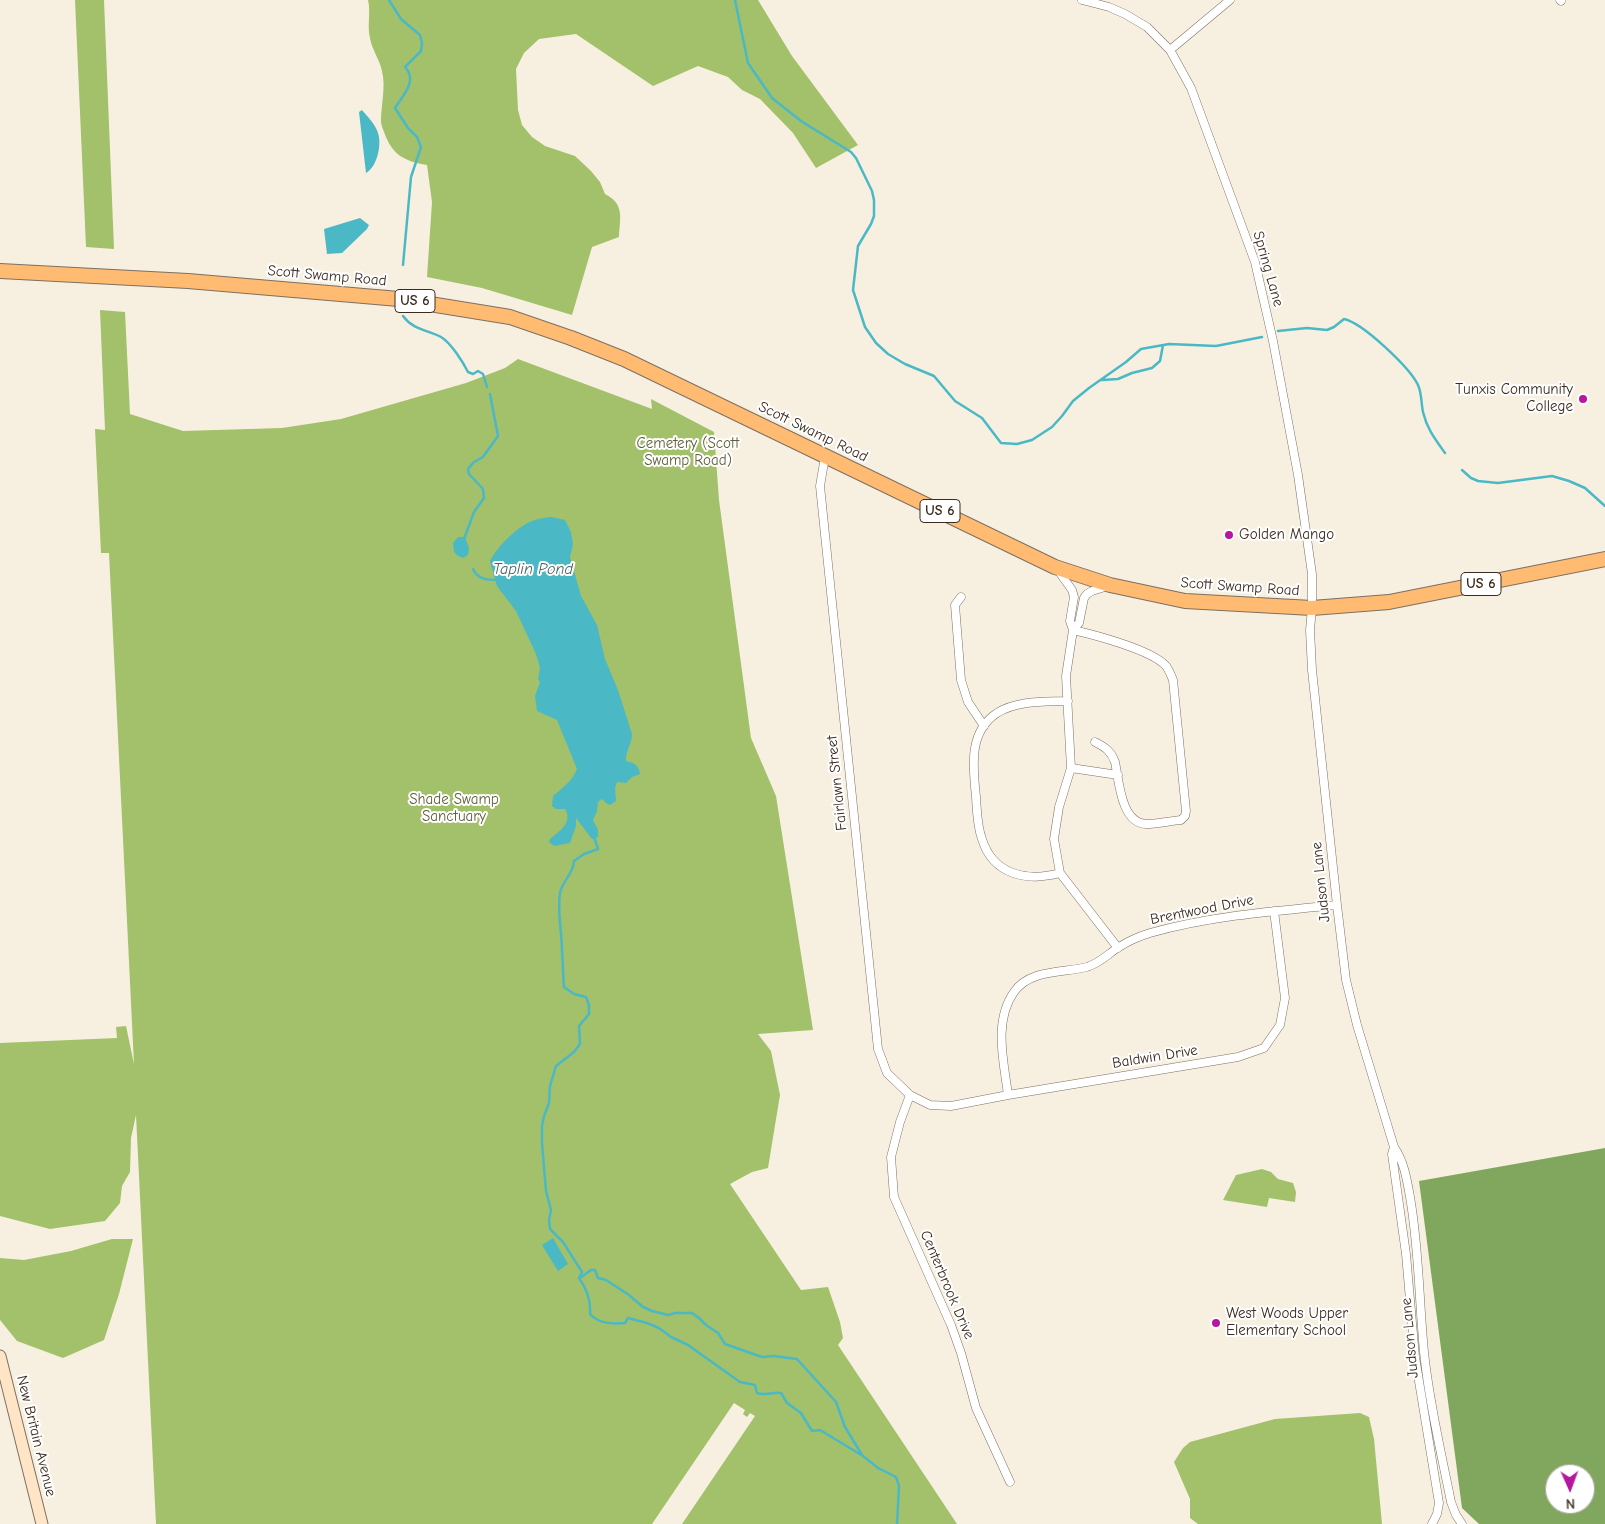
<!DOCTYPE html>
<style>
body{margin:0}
#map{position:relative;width:1605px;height:1524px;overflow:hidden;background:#f7f0e0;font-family:"Comic Neue",sans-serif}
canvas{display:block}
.north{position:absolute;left:1545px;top:1464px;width:50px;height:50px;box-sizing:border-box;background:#fff;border:1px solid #b1aaa5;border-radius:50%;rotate:178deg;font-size:14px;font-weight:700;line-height:20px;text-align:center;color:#3b2a1e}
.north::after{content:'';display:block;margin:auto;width:18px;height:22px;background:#b5179e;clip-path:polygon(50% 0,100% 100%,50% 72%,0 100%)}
</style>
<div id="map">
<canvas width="1605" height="1524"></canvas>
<div class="north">N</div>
</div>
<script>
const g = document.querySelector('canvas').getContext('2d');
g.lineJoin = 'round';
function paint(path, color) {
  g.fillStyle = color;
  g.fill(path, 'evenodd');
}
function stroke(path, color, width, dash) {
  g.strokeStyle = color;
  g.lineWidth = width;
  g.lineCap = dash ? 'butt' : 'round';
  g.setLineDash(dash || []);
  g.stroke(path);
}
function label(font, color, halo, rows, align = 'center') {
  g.font = font + ' "Comic Neue",sans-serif';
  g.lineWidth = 4;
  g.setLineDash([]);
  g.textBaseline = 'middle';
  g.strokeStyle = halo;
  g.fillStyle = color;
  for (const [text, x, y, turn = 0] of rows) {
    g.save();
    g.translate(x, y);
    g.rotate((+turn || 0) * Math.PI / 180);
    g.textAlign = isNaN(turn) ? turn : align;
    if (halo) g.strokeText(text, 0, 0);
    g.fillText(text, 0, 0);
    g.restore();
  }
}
paint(new Path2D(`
 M75 0H104L114 249 86 247Z
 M368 0H758L792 56 858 145 816 168 793 133 760 99 742 90 728 77 698 66 653 86 576 34 539 39 524 53 516 69 518 110 522 125 532 137 545 146 575 156 591 171 600 182 605 194C625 204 620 218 619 237L592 247 572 315 482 288 427 277 432 202 427 165C404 161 392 155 384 132 383 129 381 125 381 121 381 105 386 87 382 71 380 60 372 50 370 38 367 26 371 12 368 0Z
 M100 310 125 312 130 414 183 431 282 428 341 419 466 383 505 368 518 359 652 409 651 399 714 432 719 500 751 738 776 796 813 1030 758 1034 771 1051 780 1095 768 1168 752 1172 730 1184 801 1290 828 1287 840 1322 843 1338 838 1345 957 1524H682L755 1416 750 1413 747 1417 743 1414 745 1410 734 1403 652 1524H156L136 1115 131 1138 130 1172 122 1186 120 1203 105 1221 50 1229 0 1216V1043L117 1038 116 1027 126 1026 134 1064 109 553H101L95 429 105 430Z
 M1262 1169 1271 1172 1278 1179 1293 1183 1296 1192 1295 1202 1269 1198 1267 1207 1223 1200 1236 1175Z
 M112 1239H133L119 1294 104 1340 63 1358 17 1341 0 1320V1258L24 1260 71 1251Z
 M1360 1413 1369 1417 1374 1439 1382 1524H1198L1190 1518V1499L1174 1462 1183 1448 1190 1442 1275 1419Z`), '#a2c16a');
paint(new Path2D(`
 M1605 1148V1524H1479L1462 1508 1419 1181ZM1555 1474H1585V1504H1555Z`), '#81a75e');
paint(new Path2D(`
 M362 110C367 116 376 125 378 133 382 145 377 167 366 173L359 112Z
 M360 218 369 225 367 229 342 253 327 254 324 229Z
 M551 517 565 520 571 532 573 544 570 557 581 596 597 625 605 659 618 690 632 734C632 744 625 752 626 761 634 763 639 765 640 774L632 777 626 783 617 782 615 788 616 801 610 805 606 803 602 799 598 802 597 811 593 820 598 830V837L592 839 576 818V826L570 843 554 846 549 842 550 839C560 831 573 822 565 809H556L552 806 553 796C563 788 572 781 577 769L557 720 537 711 535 696 540 682 538 679 540 668 536 654 516 611 497 586 490 561C498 546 518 525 535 520 540 518 546 518 551 517Z
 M458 537H465L469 548 468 555 463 558 458 556 454 552 453 543Z
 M553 1238 568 1264 558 1271 542 1245Z`), '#4bb8c6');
stroke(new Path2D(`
 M389 0 401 19 420 35 422 43 421 51 405 67C418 81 403 95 395 108L408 128 417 137 421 147 411 177 403 265
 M735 0 748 63 772 98 801 121 851 152 856 158 872 191 874 200V216L871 224 858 246 853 290 865 327 876 343 888 354 905 364 934 376 955 401 982 418 1001 443 1017 444 1032 440 1052 427 1062 416 1073 401 1089 388 1126 362 1141 349 1169 344 1216 346 1262 337
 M403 316C413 330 428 330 441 337 451 343 463 362 468 372L473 374 478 371 483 374 487 387
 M1278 331 1307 328 1327 330 1334 327 1344 319C1363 323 1410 368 1418 385 1422 394 1421 403 1423 412 1427 429 1435 439 1445 453
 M1102 380 1118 379 1132 373 1152 368 1160 361 1163 345
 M1462 470 1471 478 1478 481 1498 483 1552 476 1569 481 1585 488 1605 506
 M464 539 474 512 484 498 483 489 469 474 468 469 474 462 483 457 498 436 490 394
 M473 569C478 580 488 580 498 580
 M594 837 598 849 584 854 574 861C574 873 562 881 560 893 557 912 562 932 562 951 563 963 563 975 564 987L574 994 586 997 589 1005V1014L579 1026 580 1044 574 1052 556 1066 550 1086 549 1103 544 1116 542 1126V1143L546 1191 551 1210 549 1220 550 1229 563 1242 582 1272 579 1278C587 1289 591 1300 590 1314 599 1324 612 1324 625 1323L628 1318 647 1323 659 1328 671 1337 688 1345 740 1382 755 1385 757 1393C766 1396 772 1392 781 1393L787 1403 801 1413 812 1431 820 1430 863 1456 878 1468 896 1477 899 1486 897 1524
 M580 1278 591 1270H595L598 1278 606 1280 629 1295 643 1307 652 1311 668 1315 675 1313H692L699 1318 706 1325 718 1333 725 1344 762 1357 774 1356 797 1359 836 1402 845 1427 862 1455`), '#4bb8c6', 2.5);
const street = new Path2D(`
 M1082 0 1109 7 1125 14 1147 27 1170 50 1191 88 1255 262 1273 341 1298 475 1312 574V608L1310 630 1312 670 1337 905 1346 980 1357 1025 1394 1147C1404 1161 1407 1180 1410 1197 1419 1248 1419 1300 1424 1352 1429 1402 1441 1452 1451 1502L1456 1515 1462 1524
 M1560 0 1561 1
 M1170 50 1230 0
 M825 457 820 486 878 1049 887 1073 910 1095 930 1105 951 1106 1008 1095 1238 1057 1264 1048 1280 1025 1285 998 1274 911
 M1057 569 1072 590 1074 597 1070 621 1073 630 1066 676 1071 768 1059 807 1054 839 1060 873 1118 948
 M961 597 955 605 961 680 968 702 984 726
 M1073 630C1095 635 1152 650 1166 666 1169 670 1171 675 1173 680L1186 811 1185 816 1181 820C1170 821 1157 824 1146 824 1121 823 1119 781 1115 762 1111 751 1105 747 1095 742
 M1073 630 1079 623 1084 598 1087 594 1092 591 1108 586
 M1071 768 1118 775
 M1060 873C1027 882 993 875 982 839 977 826 977 811 976 797 973 767 968 732 997 713 1018 700 1045 702 1068 701
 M910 1095 900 1122 891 1157 894 1197 951 1325 961 1353 976 1408 1010 1482
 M1008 1095C1004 1062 993 1022 1014 992 1030 969 1063 973 1087 967 1100 963 1108 954 1119 947 1127 942 1140 936 1150 933 1210 916 1274 911 1337 905
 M1394 1147 1392 1154 1406 1254 1415 1357 1439 1503 1437 1514 1432 1524`);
const secondary = new Path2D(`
 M0 1356 42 1524`);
const highway = new Path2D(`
 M0 271 188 281 399 299 510 317 571 338 624 359 1055 567 1110 585 1185 601 1312 608 1389 602 1605 559`);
stroke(street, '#7d6f62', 9);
stroke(secondary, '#7d6f62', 13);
stroke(highway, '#7d6f62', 16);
stroke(street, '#fff', 8);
stroke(secondary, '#ffe4c6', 11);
stroke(highway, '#ffbb71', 14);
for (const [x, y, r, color] of [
 [1583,399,5,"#b5179e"],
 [1229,535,5,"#b5179e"],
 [1216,1323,5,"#b5179e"]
]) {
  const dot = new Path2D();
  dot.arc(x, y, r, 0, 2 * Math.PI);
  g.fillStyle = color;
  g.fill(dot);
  stroke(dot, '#fff', 2);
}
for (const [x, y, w] of [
 [415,301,40],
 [940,511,40],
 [1481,584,40]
]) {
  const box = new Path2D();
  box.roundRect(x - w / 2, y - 11.5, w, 23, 4);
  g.fillStyle = '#fff';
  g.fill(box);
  stroke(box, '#3b2a1e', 1);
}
label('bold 14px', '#3b2a1e', null, [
 ["US 6",415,301],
 ["US 6",940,511],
 ["US 6",1481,584]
]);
label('15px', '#3b2a1e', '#fff', [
 ["Spring Lane",1268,269,74],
 ["Scott Swamp Road",327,276,5],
 ["Scott Swamp Road",813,432,26],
 ["Scott Swamp Road",1240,587,4],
 ["Fairlawn Street",837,783,-96],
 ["Judson Lane",1321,882,-96],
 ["Brentwood Drive",1202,910,-11],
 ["Baldwin Drive",1155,1057,-9],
 ["Centerbrook Drive",947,1285,67],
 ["Judson Lane",1410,1338,-95],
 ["New Britain Avenue",36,1436,76]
]);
label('15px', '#3b2a1e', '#fff', [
 ["Tunxis Community",1573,390,"right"],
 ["College",1573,407,"right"],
 ["Golden Mango",1239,535],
 ["West Woods Upper",1226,1314],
 ["Elementary School",1226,1331]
], 'left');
label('15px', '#5f5f39', '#fff', [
 ["Cemetery (Scott",688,444],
 ["Swamp Road)",688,461],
 ["Shade Swamp",454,800],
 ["Sanctuary",454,817]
]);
label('italic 16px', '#416361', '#fff', [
 ["Taplin Pond",533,569]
]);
</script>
